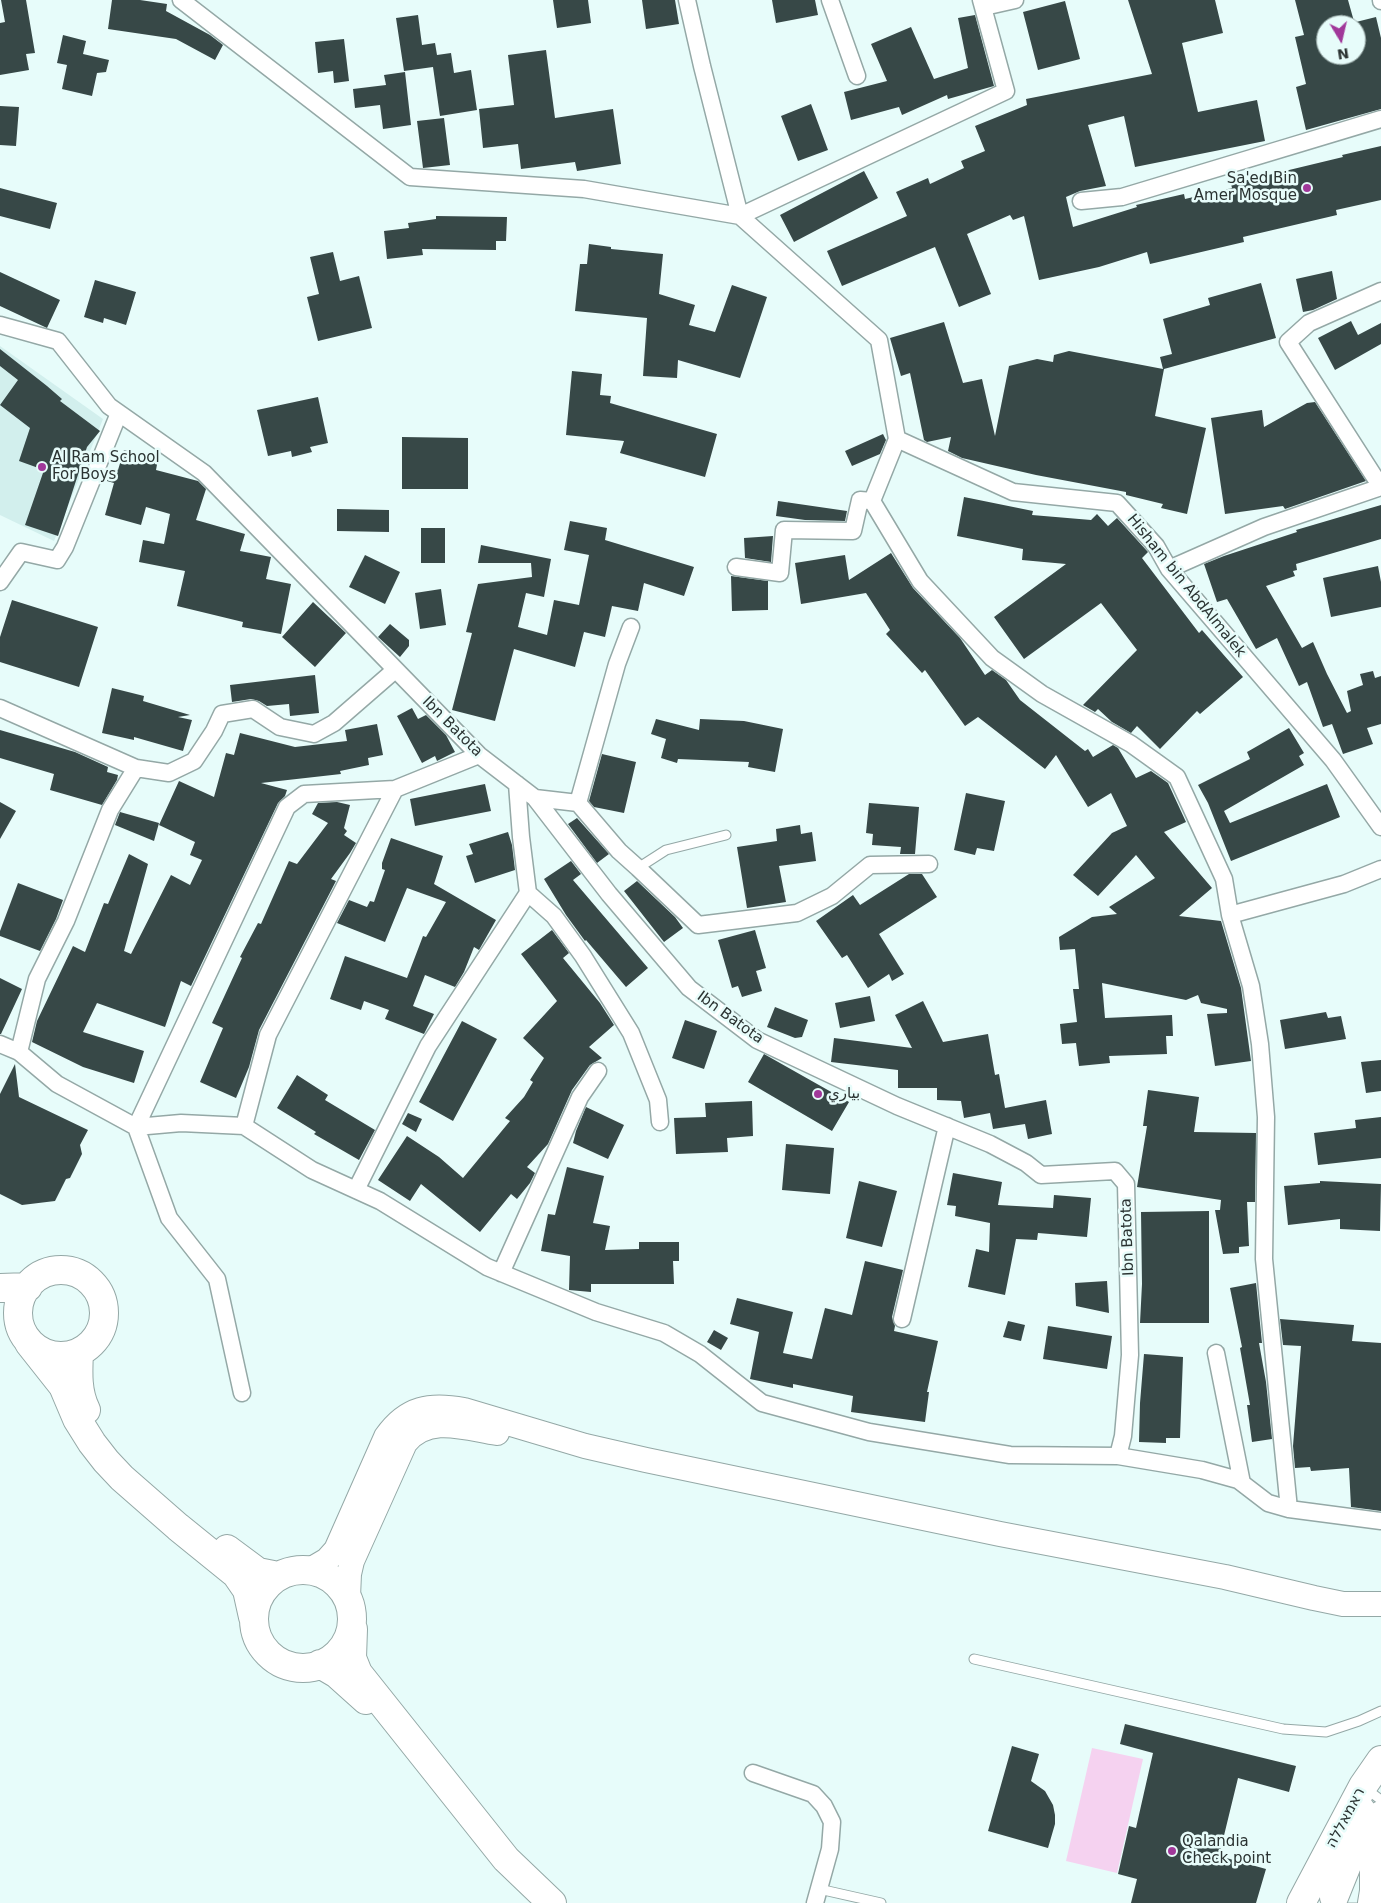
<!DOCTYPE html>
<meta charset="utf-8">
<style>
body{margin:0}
#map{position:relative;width:1381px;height:1903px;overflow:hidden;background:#e7fcfa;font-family:"DejaVu Sans",sans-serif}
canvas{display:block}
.north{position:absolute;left:1316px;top:15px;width:50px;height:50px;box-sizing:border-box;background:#e7fcfa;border:1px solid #9cacaa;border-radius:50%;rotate:171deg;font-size:14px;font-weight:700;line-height:20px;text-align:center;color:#2b3332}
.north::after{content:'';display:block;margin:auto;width:18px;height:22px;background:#a1389a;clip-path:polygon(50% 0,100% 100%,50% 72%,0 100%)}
</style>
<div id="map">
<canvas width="1381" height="1903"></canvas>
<div class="north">N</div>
</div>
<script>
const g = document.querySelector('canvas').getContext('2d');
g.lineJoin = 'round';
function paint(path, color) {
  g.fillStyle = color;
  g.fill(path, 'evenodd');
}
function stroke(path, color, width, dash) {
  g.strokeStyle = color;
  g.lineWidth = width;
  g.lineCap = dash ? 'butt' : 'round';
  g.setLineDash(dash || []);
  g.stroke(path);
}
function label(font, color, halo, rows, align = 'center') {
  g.font = font + ' "DejaVu Sans","Noto Naskh Arabic","Noto Sans Hebrew",sans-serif';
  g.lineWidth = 5;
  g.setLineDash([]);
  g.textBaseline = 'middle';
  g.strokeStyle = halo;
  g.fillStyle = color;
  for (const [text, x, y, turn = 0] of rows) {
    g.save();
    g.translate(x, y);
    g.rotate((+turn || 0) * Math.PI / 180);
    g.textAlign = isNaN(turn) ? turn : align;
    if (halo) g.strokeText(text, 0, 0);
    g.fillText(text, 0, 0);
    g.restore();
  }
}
paint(new Path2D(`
 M0 346 103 419 54 541 0 515Z`), '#d2efed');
paint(new Path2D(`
 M1092 1748 1143 1759 1117 1873 1066 1861Z`), '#f5d2f0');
paint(new Path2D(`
 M1 0H26L35 53 26 54 29 70 0 75V23L5 22Z
 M112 0H140L167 4 166 11 210 35 223 45 215 60 176 39 108 29Z
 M553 0H588L591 23 557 28Z
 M642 0H675L679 24 646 29Z
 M772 0H815L818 15 776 23Z
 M1128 0H1215L1223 33 1182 43 1198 112 1257 100 1265 141 1135 167 1124 116 1088 125 1106 186 1080 191 1066 197 1073 227 1137 207 1136 205 1184 194 1185 199 1232 188 1231 184 1343 157 1342 155 1381 146V200L1336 210 1337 215 1243 237 1244 242 1150 264 1147 252 1099 267 1039 280 1024 216 1013 220 1010 215 967 234 991 294 959 307 935 247 842 286 827 251 907 216 896 192 928 178 930 184 964 168 961 161 985 151 975 126 1027 105 1026 99 1152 74Z
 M1295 0H1348L1355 25H1326V55H1356V22L1376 17 1381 38V109L1306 130 1296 87 1306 84 1295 37 1304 35Z
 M1065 1 1080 59 1038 70 1023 12Z
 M418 15 422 45 435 43 437 55 451 53 454 73 471 70 477 110 440 116 433 67 404 71 396 18Z
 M975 15 994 86 948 99 947 95 902 115 899 107 851 120 844 92 887 81 871 44 911 27 934 79 968 68 958 18Z
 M63 35 86 41 83 54 109 60 106 72 97 73 92 96 62 89 67 65 57 63Z
 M344 39 349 81 334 83 333 71 318 73 315 42Z
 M546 50 555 118 613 109 621 164 577 171 575 162 521 169 518 144 483 148 479 109 514 105 508 55Z
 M405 72 411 125 383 129 380 105 355 108 353 89 386 85 384 75Z
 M811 104 828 150 798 161 781 116Z
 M0 106 19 107 16 146 0 145Z
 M444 118 450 165 423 168 417 121Z
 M864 171 878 198 794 242 780 215Z
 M0 188 57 203 50 229 0 216Z
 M436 216 507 217 506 241H496V250L422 249 423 255 387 259 384 231 409 228 408 223 436 219Z
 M589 244 611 247V249L663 254 659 294 695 305 689 325 715 332 732 285 767 297 740 378 678 360 677 378 643 376 647 318 575 311 580 264H587Z
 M333 252 340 281 359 276 372 328 318 341 307 297 319 294 310 257Z
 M1332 271 1337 299 1313 310 1303 312 1296 279Z
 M0 272 60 300 47 328 0 306Z
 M95 280 136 292 126 325 104 318 103 323 84 317Z
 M1261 283 1276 338 1164 369 1155 416 1206 428 1187 514 1161 508 1163 504 1126 495V492L1036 475 962 458 948 451 951 437 927 442 924 440 910 373 901 376 890 338 944 322 963 383 982 379 995 436 1009 366 1037 359 1053 362 1054 355 1069 351 1163 369 1160 357 1172 354 1163 319 1210 305 1208 298Z
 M1351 321 1358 335 1381 323V344L1335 370 1318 338Z
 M0 349 47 386 62 399 60 401 100 431 87 447 58 536 25 525 44 470 19 461 30 428 0 405 18 380 0 366Z
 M572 371 602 374 600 395 611 396 610 403 717 434 705 477 620 453 624 441 566 435Z
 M318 397 328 443 310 447 312 452 292 457 291 451 268 456 257 410Z
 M1315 402 1366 481 1285 509 1283 506 1225 514 1211 418 1262 410 1264 427 1307 403Z
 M883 434 886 440 880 454 852 466 845 451Z
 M402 437 468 438V489H402Z
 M124 450 158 459 156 470 198 481 206 489 196 520 245 534 240 551 271 557 266 579 291 584 281 634 242 627 243 622 177 606 185 571 139 562 143 540 164 544 170 514 146 507 141 525 105 515 114 483 107 481 110 468 118 470Z
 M964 497 1033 511 1032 515 1091 520 1097 514 1108 526 1117 518 1148 552 1142 558 1199 633 1202 630 1243 677 1200 714 1197 711 1160 749 1137 726 1131 733 1112 722 1098 709 1095 712 1083 705 1137 650 1101 603 1024 659 994 617 1066 564 1022 560 1023 549 957 536Z
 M778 501 847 511 845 521 805 520 776 516Z
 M1381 505V539L1296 564 1297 570 1293 571 1295 576 1266 586 1302 648 1313 642 1327 674 1347 713 1351 711 1347 691 1363 685 1360 674 1373 671 1375 678 1381 676V724L1367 728 1373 744 1343 754 1332 724 1323 727 1307 682 1299 686 1277 638 1256 649 1227 599 1217 602 1204 564 1224 556 1297 532 1296 530Z
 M337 509 389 510V532L337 531Z
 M570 521 607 528 605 540 694 567 684 596 644 583 638 611 612 606 605 637 584 632 575 667 514 649 495 721 452 710 472 633 466 632 478 584 532 577 531 563H478L481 545 551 559 544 597 526 593 518 627 547 635 554 600 579 605 589 555 564 550Z
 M421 528H445V563H421Z
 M773 536 771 562 745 558 744 538Z
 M891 553 913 588 960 638 985 675 992 670 1006 680 1020 700 1085 751 1088 749 1093 757 1113 745 1118 748 1136 778 1151 771 1168 783 1186 822 1164 832 1212 888 1179 916 1221 921 1241 988 1251 1061 1215 1066 1207 1014 1227 1013V1009L1201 1003 1198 995 1186 1000 1102 983 1105 1018 1172 1015 1173 1036H1166L1167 1054 1109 1056 1110 1063 1079 1066 1076 1043 1062 1044 1060 1024 1077 1022 1073 989H1079L1075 949 1060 950 1059 937 1092 917 1117 914 1109 907 1155 878 1136 855 1098 896 1073 875 1112 833 1127 826 1111 793 1088 807 1056 755 1045 769 978 717 965 726 925 670 922 673 886 634 890 630 866 593 801 604 795 563 845 555 849 580Z
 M365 555 400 572 385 604 349 587Z
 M1378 566 1381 582V607L1331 617 1323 578Z
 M731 576 768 581V610L732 611Z
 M441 589 446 625 420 629 415 593Z
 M12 600 98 627 79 687 0 662V637Z
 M313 602 346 633 315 667 282 637Z
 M390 624 409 640V646L400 657 378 637Z
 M315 675 319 713 290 716 289 704 267 706 259 701 251 699 232 702 230 685Z
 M112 688 144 696 143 701 190 715 178 717 192 720 183 751 134 737V740L102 733Z
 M412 708 418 719 426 715 446 735 455 752 437 761 435 756 422 763 397 716Z
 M656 719 699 730 700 719 744 721 783 729 775 772 748 767 749 762 678 759 677 763 661 758 666 739 651 734Z
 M377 724 383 755 368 758 369 765 340 771 341 774 261 783 287 790 285 796 278 803 191 986 181 981 165 1027 97 1003 83 1032 144 1051 134 1083 83 1067 32 1042 37 1021 73 946 85 952 104 903 108 904 129 854 148 864 124 951 131 954 171 875 190 885 202 860 190 855 195 842 159 825 179 781 214 797 226 753 234 755 240 733 295 747 347 741 345 730Z
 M1289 728 1304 753 1299 756 1304 765 1224 811 1230 823 1327 784 1340 817 1231 861 1208 803 1198 785 1250 759 1247 752Z
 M0 730 75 752 108 767 107 772 118 775 117 780 102 805 50 790 54 774 0 758Z
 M602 754 636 762 624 813 594 807 589 801Z
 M485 784 491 811 415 826 410 799Z
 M966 793 1005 801 994 851 977 848 975 855 954 850Z
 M0 802 16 811 0 839Z
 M337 802 350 805 344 828 347 831 344 835 356 843 350 853 331 879 336 881 259 1030 249 1067 236 1098 200 1082 223 1028 212 1023 242 958 240 957 258 923 261 924 289 861 297 864 328 823 312 814 318 803Z
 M869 803 919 807 915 854H900L901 847 872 845 873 834 866 833Z
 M120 812 159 823 154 841 115 825Z
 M577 818 609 854 597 863 568 824Z
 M800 825 801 834 812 832 816 861 779 866 786 902 747 908 737 847 777 841 776 829Z
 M508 832 512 845 515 870 475 883 466 856 473 854 469 844Z
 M391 838 443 856 434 884 496 920 479 950 474 947 464 972 455 987 425 975 413 1006 434 1014 424 1034 385 1019 389 1010 364 1001 361 1010 330 999 345 956 407 978 423 936 426 937 446 902 407 888 385 942 337 923 349 900 367 907 370 901 374 902 385 870 382 869V863Z
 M571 861 581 874 573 880 648 968 626 987 586 940 585 941 566 915 544 879Z
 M909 874H922L937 897 879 934 904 974 892 981 889 974 868 988 847 955 842 958 816 921 853 895 860 905Z
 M637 881 675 917 683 928 664 942 624 891Z
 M18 883 63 900 56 919 40 951 0 936V931Z
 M552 930 569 953 563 958 600 1003 614 1025 589 1047 602 1058 590 1065 572 1090 548 1144 527 1167 535 1173 530 1183 517 1199 511 1194 480 1232 421 1184 410 1201 378 1180 407 1136 439 1157 463 1178 510 1121 505 1118 524 1097 533 1082 530 1080 544 1058 523 1038 557 1001 521 954Z
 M755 930 766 968 756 971 762 991 742 997 738 986 732 988 718 940Z
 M0 978 22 989 1 1034H0Z
 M870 996 875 1021 840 1028 835 1003Z
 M923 1001 943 1042 988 1034 995 1075 999 1074 1005 1108 1046 1100 1052 1134 1028 1139 1025 1124 993 1129 990 1113 964 1118 961 1101 937 1100V1088H898V1070L831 1062 834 1038 912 1048 895 1015Z
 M775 1007 808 1020 802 1037 795 1038 767 1027Z
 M1326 1012 1328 1018 1341 1016 1346 1039 1285 1049 1280 1020Z
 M685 1020 717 1031 704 1069 672 1058Z
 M462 1021 497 1039 453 1121 419 1102Z
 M764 1054 849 1102 832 1131 748 1082Z
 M1381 1060V1091L1366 1093 1361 1062Z
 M15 1064 19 1097 88 1130 80 1145 82 1154 70 1178 66 1179 55 1201 22 1205 0 1194V1094Z
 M297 1075 328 1095 325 1100 375 1130 359 1160 314 1134 316 1132 277 1108Z
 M1148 1090 1199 1097 1194 1132 1256 1133 1255 1202H1247L1249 1246 1239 1247V1253L1223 1254 1215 1210H1220L1221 1200 1137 1187 1147 1126H1143Z
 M752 1101 753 1136 727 1138 728 1152 676 1154 674 1118 706 1117 705 1103Z
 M586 1107 624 1125 608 1159 573 1143 576 1131Z
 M408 1113 422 1119 416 1132 402 1124Z
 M1381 1117V1158L1318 1165 1314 1133 1356 1128 1355 1120Z
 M786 1144 834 1148 830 1194 782 1190Z
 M567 1167 604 1176 593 1223 610 1226 605 1250 639 1249V1242H679V1261H673L674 1284H591V1292L569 1290 570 1256 541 1251 548 1214 555 1215Z
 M953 1173 1002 1182 998 1205 1053 1208 1054 1195 1091 1198 1087 1237 1038 1233 1037 1240 1016 1239 1005 1295 968 1287 976 1249 989 1252 990 1223 955 1216 956 1206 947 1205Z
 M859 1181 897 1191 882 1247 846 1238Z
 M1320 1181 1381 1184 1380 1231 1340 1229V1219L1288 1225 1284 1186 1320 1183Z
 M1209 1211V1323H1140L1142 1284 1141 1212Z
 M865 1261 903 1270 892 1317 895 1326 894 1331 938 1341 927 1392H929L925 1422 851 1412 853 1396 793 1384V1388L750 1379 759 1332 730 1324 737 1298 793 1312 783 1353 812 1359 825 1308 852 1315Z
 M1107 1281 1109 1313 1076 1306 1075 1283Z
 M1256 1283 1262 1343H1259L1266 1382 1272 1439 1252 1442 1247 1405H1250L1240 1348 1242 1347 1230 1288Z
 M1280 1319 1354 1325 1352 1341 1381 1343V1511L1351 1507 1349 1468 1311 1471 1310 1467 1295 1468 1293 1446 1301 1346 1283 1345Z
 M1008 1321 1025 1325 1021 1341 1003 1337Z
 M1048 1326 1112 1336 1107 1369 1043 1359Z
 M714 1330 728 1338 721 1350 707 1342Z
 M1144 1354 1183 1357 1180 1438H1166V1443L1139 1442 1140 1403Z
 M1125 1724 1296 1766 1289 1792 1238 1778 1219 1856 1266 1869 1256 1903H1131L1137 1879 1118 1874 1129 1826 1136 1828 1153 1753 1120 1744Z
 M1012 1746 1039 1754 1031 1781 1045 1791 1053 1805 1055 1815V1824L1048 1848 988 1831Z`), '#374847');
stroke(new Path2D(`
 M1350 1903V1902`), '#c1d4d2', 28, [28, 14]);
const lane = new Path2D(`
 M638 868 666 850 726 835
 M974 1659 1283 1729 1326 1732 1359 1721 1381 1711
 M1365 1788 1381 1800
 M819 1889 881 1903`);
const street = new Path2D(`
 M181 0 410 177 584 189 740 216 1006 91 981 0
 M687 0 702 66 740 216 879 340 897 439 872 501 920 581 992 658 1042 694 1131 744 1177 777 1224 879 1230 915 1251 986 1260 1044 1266 1117 1264 1259 1289 1509
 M830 0 857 76
 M1381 0V1
 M984 7 1015 0
 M1081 201 1122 197 1381 119
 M0 325 58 341 109 406 204 473 479 755 535 798 609 894 689 988 757 1040 897 1106 990 1144 1026 1163 1041 1175 1115 1171 1126 1184 1130 1355 1123 1436 1118 1456 1202 1470 1238 1480 1268 1503 1289 1509 1381 1521
 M897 439 1013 492 1117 503 1156 546 1169 569 1333 760 1381 827
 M736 567 780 573 784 530 853 531 860 500 872 501
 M1169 569 1264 527 1381 487 1288 342 1309 323 1381 291
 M0 582 21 552 57 560 65 547 119 413
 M0 708 136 768
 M535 798 578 803 619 851 638 868 698 925 797 913 832 896 870 865 929 864
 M578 803 617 664 631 627
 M528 893 554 916 583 956 631 1033 658 1100 660 1122
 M1230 915 1344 884 1381 869
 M0 1044 19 1052 57 1084 136 1127 181 1123 244 1126 312 1170 380 1201 487 1267 596 1312 664 1333 700 1354 762 1403 869 1432 1010 1455 1118 1456
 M19 1052 37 979 66 921 110 810 136 768 169 773 194 761 214 731 222 714 253 709 280 727 314 734 334 723 395 670
 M244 1126 268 1035 395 789
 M356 1190 428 1046 528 893 521 837 517 784
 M501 1273 580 1097 598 1071
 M902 1319 947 1126
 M1216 1353 1242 1483
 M242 1393 217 1279 169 1218 136 1127 287 807 304 794 395 789 479 755
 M753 1773 813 1794 824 1806 832 1822 830 1849 815 1903`);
const secondary = new Path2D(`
 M310 1570 327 1560 336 1550 386 1437C407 1407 430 1404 464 1410L585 1446 646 1460 1000 1534 1225 1577 1314 1598 1343 1604H1381
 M348 1597 349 1574 352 1561 405 1443C428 1414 465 1428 497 1433`);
const highway = new Path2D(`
 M18 1313a43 43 0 1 1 86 0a43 43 0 1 1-86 0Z
 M0 1288 28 1287
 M29 1343 63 1386 77 1419 92 1443 106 1461 122 1478 178 1527 236 1574 247 1590 253 1617
 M79 1352C78 1373 77 1392 86 1410
 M227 1549 258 1572 278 1576
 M254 1619a49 49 0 1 1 98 0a49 49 0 1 1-98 0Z
 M353 1629 352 1658 358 1673 506 1859 552 1903
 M320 1664 337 1674 366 1700
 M1366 1858 1381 1815
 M1334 1897 1351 1855 1361 1810
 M1301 1903 1363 1786 1381 1760
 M1372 1903 1374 1891V1837`);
stroke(lane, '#94a8a6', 11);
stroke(street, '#94a8a6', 19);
stroke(secondary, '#94a8a6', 26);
stroke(highway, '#94a8a6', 30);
stroke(lane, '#fff', 9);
stroke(street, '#fff', 16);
stroke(secondary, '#fff', 24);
stroke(highway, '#fff', 28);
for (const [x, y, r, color] of [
 [1307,188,5,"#a1389a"],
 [42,467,5,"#a1389a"],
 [818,1094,5,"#a1389a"],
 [1172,1851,5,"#a1389a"]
]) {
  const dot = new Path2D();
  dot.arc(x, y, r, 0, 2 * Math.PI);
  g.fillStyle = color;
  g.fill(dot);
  stroke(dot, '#e7fcfa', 2);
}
label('15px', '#2b3332', '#e7fcfa', [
 ["Sa'ed Bin",1297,179,"right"],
 ["Amer Mosque",1297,196,"right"],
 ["Al Ram School",52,458],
 ["For Boys",52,475],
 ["بياري",828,1094],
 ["Qalandia",1182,1842],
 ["Check point",1182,1859]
], 'left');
label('15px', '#2b3332', '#e7fcfa', [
 ["Hisham bin AbdAlmalek",1186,586,51],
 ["Ibn Batota",452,727,45],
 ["Ibn Batota",730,1018,36],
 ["Ibn Batota",1128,1237,-92],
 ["ראמאללה",1346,1818,-62]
]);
</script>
